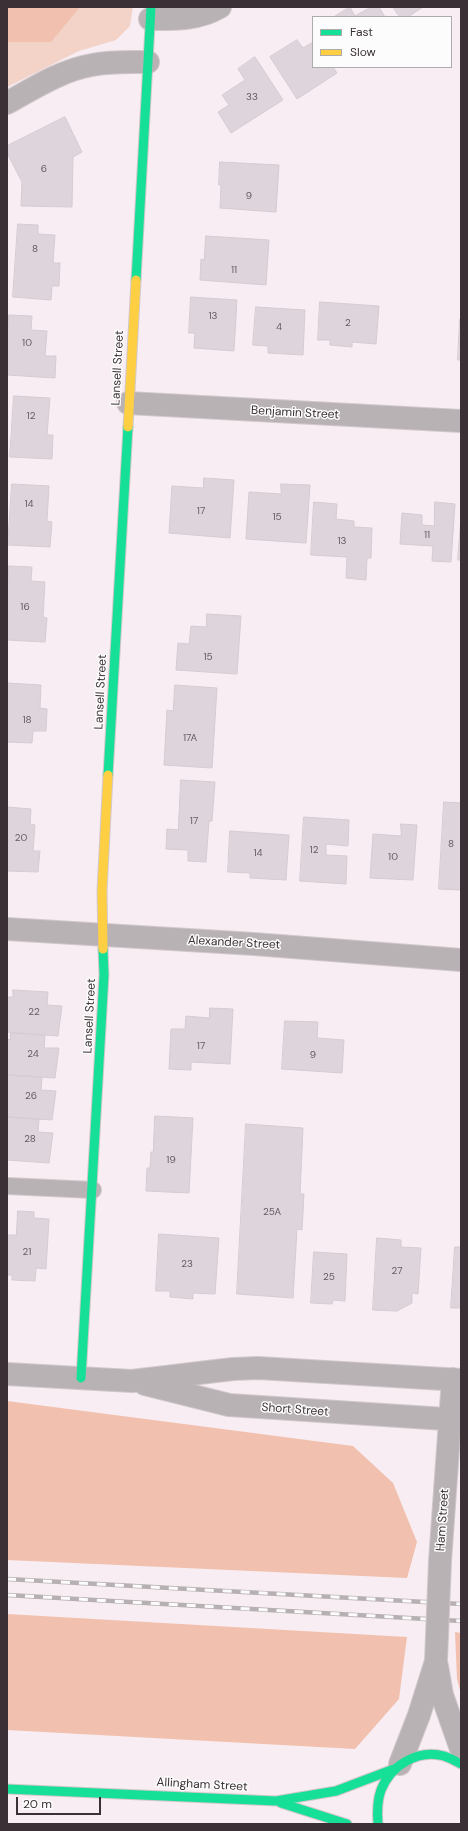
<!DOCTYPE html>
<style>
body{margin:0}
#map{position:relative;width:468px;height:1831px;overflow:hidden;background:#f8edf2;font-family:"DM Sans",sans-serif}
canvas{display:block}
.frame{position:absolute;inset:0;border:8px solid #3b3035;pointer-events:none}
.legend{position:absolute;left:312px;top:16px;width:140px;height:52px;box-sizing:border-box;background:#fcfcfc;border:1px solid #afaaac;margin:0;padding:5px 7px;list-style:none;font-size:12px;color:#3b3035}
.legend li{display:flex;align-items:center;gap:8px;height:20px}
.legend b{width:20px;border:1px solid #afaaac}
.scale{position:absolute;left:16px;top:1797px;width:85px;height:18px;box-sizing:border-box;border:2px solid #3b3035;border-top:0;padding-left:5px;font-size:12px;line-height:14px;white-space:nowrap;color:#3b3035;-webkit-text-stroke:3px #fcfcfc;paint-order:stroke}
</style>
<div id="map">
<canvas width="468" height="1831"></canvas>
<div class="frame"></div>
<ul class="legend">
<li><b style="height:5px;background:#16e098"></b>Fast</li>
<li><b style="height:5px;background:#ffcf43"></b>Slow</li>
</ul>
<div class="scale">20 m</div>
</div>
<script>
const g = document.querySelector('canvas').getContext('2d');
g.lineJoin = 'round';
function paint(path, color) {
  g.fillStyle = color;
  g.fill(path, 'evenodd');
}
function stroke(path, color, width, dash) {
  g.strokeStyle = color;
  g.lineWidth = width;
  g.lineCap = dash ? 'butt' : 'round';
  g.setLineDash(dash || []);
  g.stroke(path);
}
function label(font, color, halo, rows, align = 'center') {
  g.font = font + ' "DM Sans",sans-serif';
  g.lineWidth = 3;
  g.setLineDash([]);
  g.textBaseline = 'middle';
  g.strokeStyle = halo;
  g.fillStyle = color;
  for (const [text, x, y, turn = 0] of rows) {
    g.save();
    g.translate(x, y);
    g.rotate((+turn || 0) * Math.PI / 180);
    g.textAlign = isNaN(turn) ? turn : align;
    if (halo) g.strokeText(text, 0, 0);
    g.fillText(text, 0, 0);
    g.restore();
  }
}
paint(new Path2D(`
 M7 7H133L130 26 116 40 79 51 7 87Z`), '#f3d2c7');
paint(new Path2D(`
 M7 7H80L51 42H7Z
 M7 1401 353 1446 393 1483 417 1542 407 1578 7 1560Z
 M7 1614 407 1637 399 1699 355 1749 7 1730Z
 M455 1632 461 1633V1694L457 1679Z`), '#f2c0ae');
const building = new Path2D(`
 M350 7 355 16 371 7H379L385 17H334Z
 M393 7H423L408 17H400Z
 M297 40 303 48 313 42V67H333L337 73 297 99 270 57Z
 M255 57 283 100 231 133 218 112 229 105 222 95 245 80 238 69Z
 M65 117 82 152 73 157 72 207 21 206 22 182 7 153V146Z
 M220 162 279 165 276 212 220 208 221 185H219Z
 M18 224 38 225V234L55 235 53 263H60L59 286H52L51 300 13 297Z
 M206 236 269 240 266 285 200 280 201 259 204 260Z
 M191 297 237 300 234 351 194 348 195 333H189Z
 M320 302 379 306 376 344 352 342V347L330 345V340H318Z
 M256 307 305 310 303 355 268 353V346L253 345Z
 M9 315 32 316 31 330 47 331 45 356H56L55 378 7 375Z
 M460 319H461V360H458Z
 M14 396 50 398 47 435H53L52 459 10 457Z
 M204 478 234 480 230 538 169 533 172 486 203 488Z
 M12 484 49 486 47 521 52 522 50 547 8 545Z
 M281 484 310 485 306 543 246 539 249 492 281 494Z
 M314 502 337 504 336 519 354 521V527L372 528 371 558H367L366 580 346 578 347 557 311 555Z
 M435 502 455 504 451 562 432 561 433 546 400 544 402 513 422 515V525L434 526Z
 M461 518V560H458Z
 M9 566 32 567 31 581 45 582 43 617 47 618 45 642 7 640Z
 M207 614 241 616 237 674 176 670 178 643 189 644 191 626 206 627Z
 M7 683 41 685 40 708 47 709 46 731H33L32 743 7 742Z
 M175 685 217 688 212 768 164 765 167 710 173 711Z
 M181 780 215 782 212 821H209L206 862 188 861V850L166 849 167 829 178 830Z
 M444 802 461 803V890L439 889Z
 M7 807 31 809 30 824 35 825 33 851H40L38 872 7 871Z
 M304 817 349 820 348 846 326 844V855L347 856 346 884 300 881Z
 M401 824 417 825 413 880 370 878 373 834 401 836Z
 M230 831 289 835 286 880 250 878V873L228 872Z
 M13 990 48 992 47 1005 62 1006 58 1036 7 1032V997H13Z
 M210 1008 233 1009 230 1064 191 1062V1070L169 1069 171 1029H185L186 1016 209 1018Z
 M285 1021 318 1022 317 1038 344 1040 342 1073 282 1069Z
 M11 1033 45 1035 44 1048H59L55 1078 7 1075V1039L10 1040Z
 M8 1075 42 1077 41 1090 56 1091 52 1120 7 1117Z
 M155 1116 193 1118 189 1193 146 1191 147 1168H150L151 1152H153Z
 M7 1117 39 1119 38 1132 53 1133 49 1163 7 1160Z
 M246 1124 303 1128 300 1194H304L302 1230 297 1229 293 1298 237 1294Z
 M18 1211 34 1212V1218L49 1219 46 1269 36 1268 35 1281 12 1280V1275H7V1235H16Z
 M159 1234 219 1238 215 1294 193 1293V1299L170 1297V1291H156Z
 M377 1238 401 1240V1247L421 1248 418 1294 412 1293V1303L397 1311 373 1310Z
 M455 1247H461V1308H451Z
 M314 1252 347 1254 345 1301 333 1300 332 1304 311 1303Z`);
paint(building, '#ded5dc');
stroke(building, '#d4cbd3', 1);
const lane = new Path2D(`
 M7 1186 93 1190`);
const street = new Path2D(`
 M150 19C175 19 198 20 220 7
 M7 103C34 88 62 70 92 65 111 61 129 62 148 62
 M128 403 461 421
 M7 929 254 944 461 960
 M7 1374 132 1381 233 1369 258 1368 461 1380
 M145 1384 229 1405 461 1420
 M440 1561 453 1379
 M437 1666 442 1695 461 1749
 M400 1764 419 1715 436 1661`);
const fast = new Path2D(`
 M136 280 151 7
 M108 775 128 427
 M81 1378 104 975 103 949
 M7 1789 276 1801 336 1791 394 1769
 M281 1803 347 1824
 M378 1824C377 1812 377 1801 381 1790 391 1765 418 1749 444 1756 450 1758 456 1761 461 1764`);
const slow = new Path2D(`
 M128 427 136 280
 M103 949 102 891 108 775`);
stroke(lane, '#d1c8cc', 18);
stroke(street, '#d1c8cc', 24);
stroke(fast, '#d1c8cc', 11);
stroke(slow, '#d1c8cc', 11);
stroke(lane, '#b8b2b4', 16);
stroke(street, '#b8b2b4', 22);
stroke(fast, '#16e098', 9);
stroke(slow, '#ffcf43', 9);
const rail = new Path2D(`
 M7 1579 461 1604
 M7 1595 461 1621`);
stroke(rail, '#b7b0b2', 4.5);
stroke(rail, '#fcfcfc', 3, [9]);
const streetBridge = new Path2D(`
 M436 1661 440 1561`);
stroke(streetBridge, '#d1c8cc', 24, []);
stroke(streetBridge, '#b8b2b4', 22);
label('10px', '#665b60', null, [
 ["33",252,97],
 ["6",44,169],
 ["9",249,196],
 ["8",35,249],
 ["11",234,270],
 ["13",213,316],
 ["2",348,323],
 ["4",279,327],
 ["10",27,343],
 ["12",31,416],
 ["14",29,504],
 ["17",201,511],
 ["15",277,517],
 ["11",427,535],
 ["13",342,541],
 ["16",25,607],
 ["15",208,657],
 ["18",27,720],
 ["17A",190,738],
 ["17",194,821],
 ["20",21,838],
 ["8",451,844],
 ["12",314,850],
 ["14",258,853],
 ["10",393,857],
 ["22",34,1012],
 ["17",201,1046],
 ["24",33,1054],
 ["9",313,1055],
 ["26",31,1096],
 ["28",30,1139],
 ["19",171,1160],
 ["25A",272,1212],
 ["21",27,1252],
 ["23",187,1264],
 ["27",397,1271],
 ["25",329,1277]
]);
label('12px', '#3b3035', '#fcfcfc', [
 ["Lansell Street",118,368,-87],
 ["Benjamin Street",295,413,3],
 ["Lansell Street",101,692,-87],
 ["Alexander Street",234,943,3],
 ["Lansell Street",90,1016,-87],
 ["Short Street",295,1410,4],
 ["Ham Street",443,1520,-86],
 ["Allingham Street",202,1785,3]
]);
</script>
